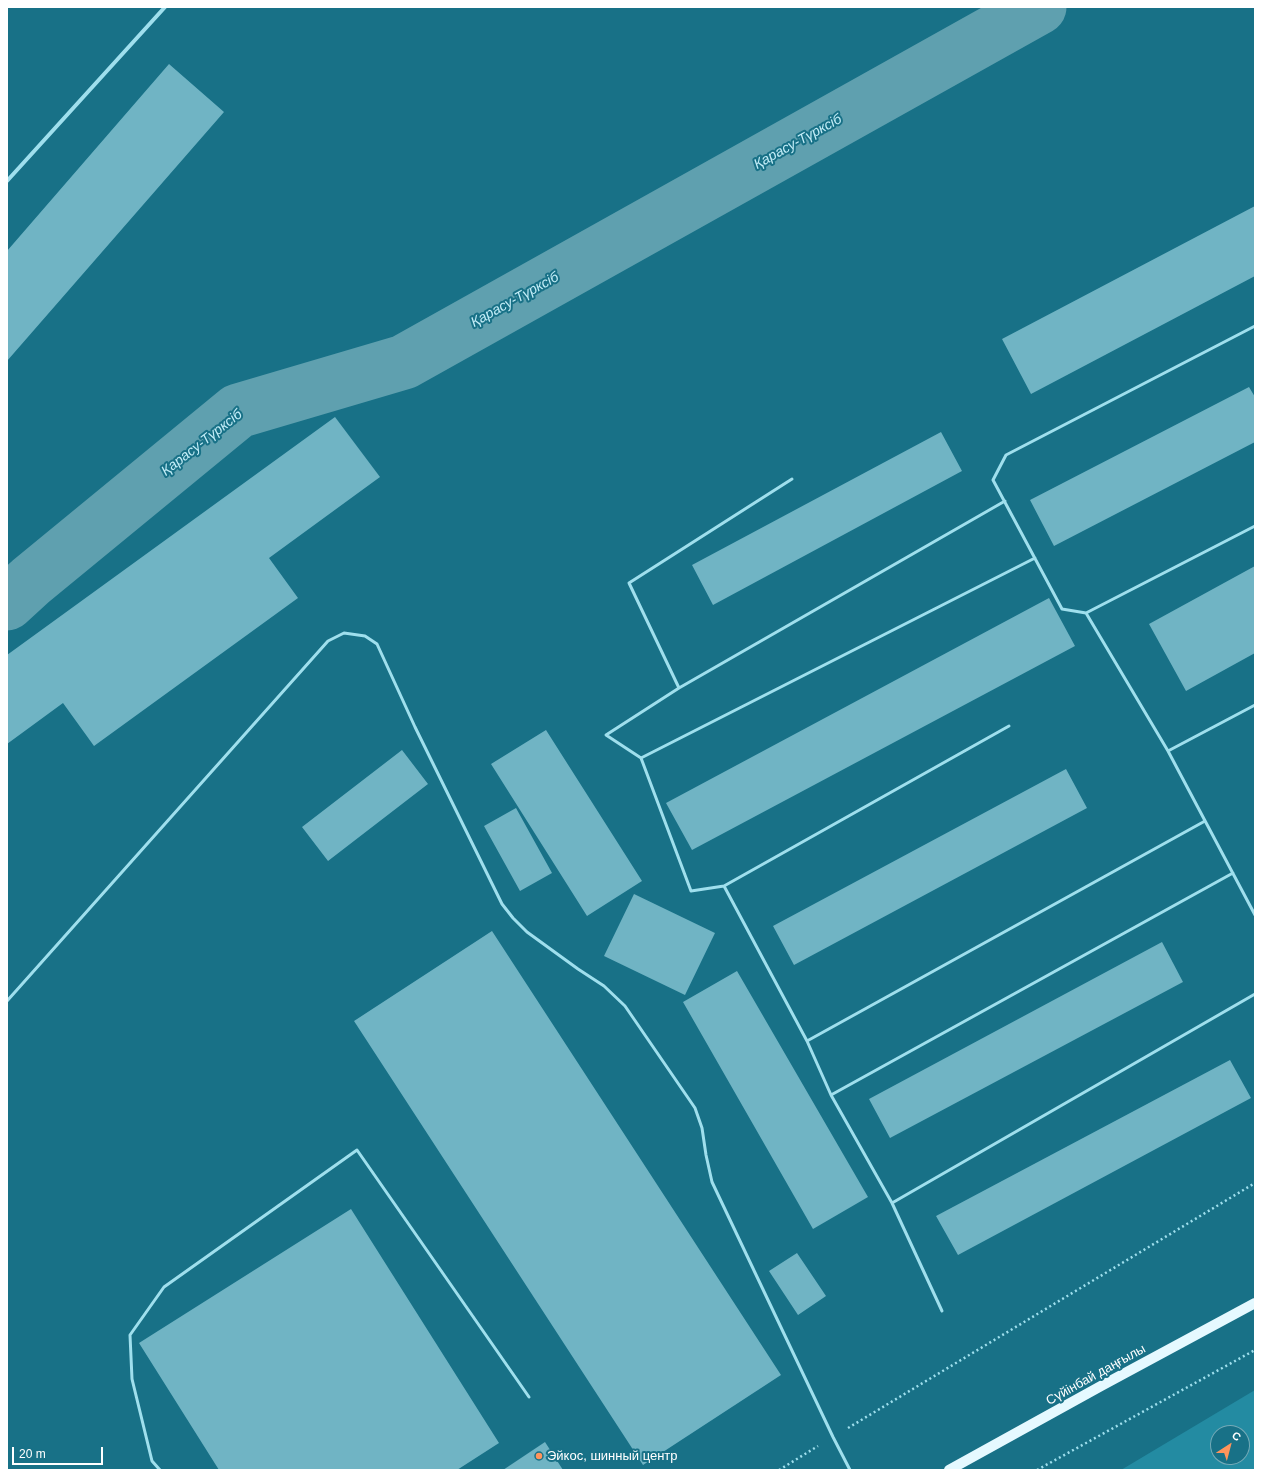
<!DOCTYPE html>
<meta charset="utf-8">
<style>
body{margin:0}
#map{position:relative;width:1262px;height:1477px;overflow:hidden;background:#187187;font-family:Arial,sans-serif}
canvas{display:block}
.frame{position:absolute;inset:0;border:8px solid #fff;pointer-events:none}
.north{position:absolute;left:1210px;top:1425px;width:40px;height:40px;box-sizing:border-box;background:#187187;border:1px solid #74aab7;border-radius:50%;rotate:36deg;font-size:11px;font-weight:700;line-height:16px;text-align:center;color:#fff}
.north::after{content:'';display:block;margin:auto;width:14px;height:18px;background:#ff945b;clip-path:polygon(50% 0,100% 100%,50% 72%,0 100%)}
.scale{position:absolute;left:12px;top:1447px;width:91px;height:18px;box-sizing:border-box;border:2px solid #fff;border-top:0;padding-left:5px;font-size:12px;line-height:14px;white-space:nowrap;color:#fff;-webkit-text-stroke:3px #187187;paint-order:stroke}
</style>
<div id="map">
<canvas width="1262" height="1477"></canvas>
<div class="frame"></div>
<div class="north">С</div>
<div class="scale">20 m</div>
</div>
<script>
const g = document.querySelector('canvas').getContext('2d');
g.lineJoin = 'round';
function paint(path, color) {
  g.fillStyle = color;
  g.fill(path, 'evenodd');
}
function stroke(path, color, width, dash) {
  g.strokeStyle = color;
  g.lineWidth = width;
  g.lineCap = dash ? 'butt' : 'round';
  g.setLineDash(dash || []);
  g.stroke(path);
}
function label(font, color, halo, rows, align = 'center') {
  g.font = font + ' Arial,sans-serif';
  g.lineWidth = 4;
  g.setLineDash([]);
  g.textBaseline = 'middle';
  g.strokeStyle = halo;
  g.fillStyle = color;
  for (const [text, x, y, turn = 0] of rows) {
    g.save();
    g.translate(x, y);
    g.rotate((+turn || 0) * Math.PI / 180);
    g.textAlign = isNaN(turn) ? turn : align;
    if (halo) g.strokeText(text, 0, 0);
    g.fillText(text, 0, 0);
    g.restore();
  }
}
paint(new Path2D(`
 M1255 1390V1470H1121ZM1218 1433H1242V1457H1218Z`), '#238ba2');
stroke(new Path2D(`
 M7 603 31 581 238 411 404 362 1039 7`), '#5fa0af', 55);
paint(new Path2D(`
 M169 64 224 112 7 361V251Z
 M1255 206V276L1031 394 1002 339Z
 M1249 387 1255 397V442L1054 546 1030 500Z
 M335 417 380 477 269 558 298 598 94 746 63 703 7 744V655Z
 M941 432 962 471 713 605 692 565Z
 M1255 566V653L1186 691 1149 624Z
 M1049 598 1075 646 692 850 666 803Z
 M546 730 642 881 587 916 491 764Z
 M402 750 428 784 328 861 302 827Z
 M1066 769 1087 808 794 965 773 926Z
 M516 808 552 873 520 891 484 826Z
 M634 894 715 933 685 995 604 956Z
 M492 931 781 1375 643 1465 354 1021Z
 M1162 942 1183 982 890 1138 869 1099Z
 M737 971 868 1197 813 1229 683 1002Z
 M1230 1060 1251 1098 958 1255 936 1216Z
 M351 1209 499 1443 457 1470H219L139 1343Z
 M797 1253 826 1296 798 1315 769 1271Z
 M545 1442 563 1470H503Z`), '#70b4c4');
stroke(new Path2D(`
 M848 1428 1255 1183
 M779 1470 818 1446
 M1037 1470 1255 1350`), '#9fdfed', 2.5, [2, 3]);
stroke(new Path2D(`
 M1255 326 1006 455 993 480 1062 609 1086 613 1255 526
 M792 479 629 583 679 688 606 735 641 758 691 891 724 886 807 1041 831 1095 892 1203 942 1311
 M1086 613 1168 751
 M679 688 1005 501
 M1255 705 1168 751 1255 915
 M641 758 1035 558
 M724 886 1009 726
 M7 1001 328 641 344 633 365 636 377 644 415 727 502 904 513 918 527 932 578 969 604 986 625 1006 695 1108 702 1128 706 1155 712 1182 833 1437 850 1470
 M807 1041 1205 821
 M831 1095 1233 873
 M892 1203 1255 994
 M160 1470 152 1461 132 1379 130 1335 164 1287 357 1150 529 1397`), '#9fdfed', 3);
stroke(new Path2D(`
 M7 181 165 7`), '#9fdfed', 4);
stroke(new Path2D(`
 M949 1470 1101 1386 1255 1303`), '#e5f9ff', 10);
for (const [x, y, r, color] of [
 [539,1456,4,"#ff945b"]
]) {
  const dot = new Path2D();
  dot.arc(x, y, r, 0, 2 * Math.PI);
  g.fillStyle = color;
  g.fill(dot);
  stroke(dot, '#187187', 1.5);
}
label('13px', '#fff', '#187187', [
 ["Сүйінбай даңғылы",1096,1375,-29]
]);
label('13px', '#fff', '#187187', [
 ["Эйкос, шинный центр",547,1456]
], 'left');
label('italic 14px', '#c4eef8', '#187187', [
 ["Қарасу-Түрксіб",798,142,-29],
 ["Қарасу-Түрксіб",515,300,-29],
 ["Қарасу-Түрксіб",202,443,-38]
]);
</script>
